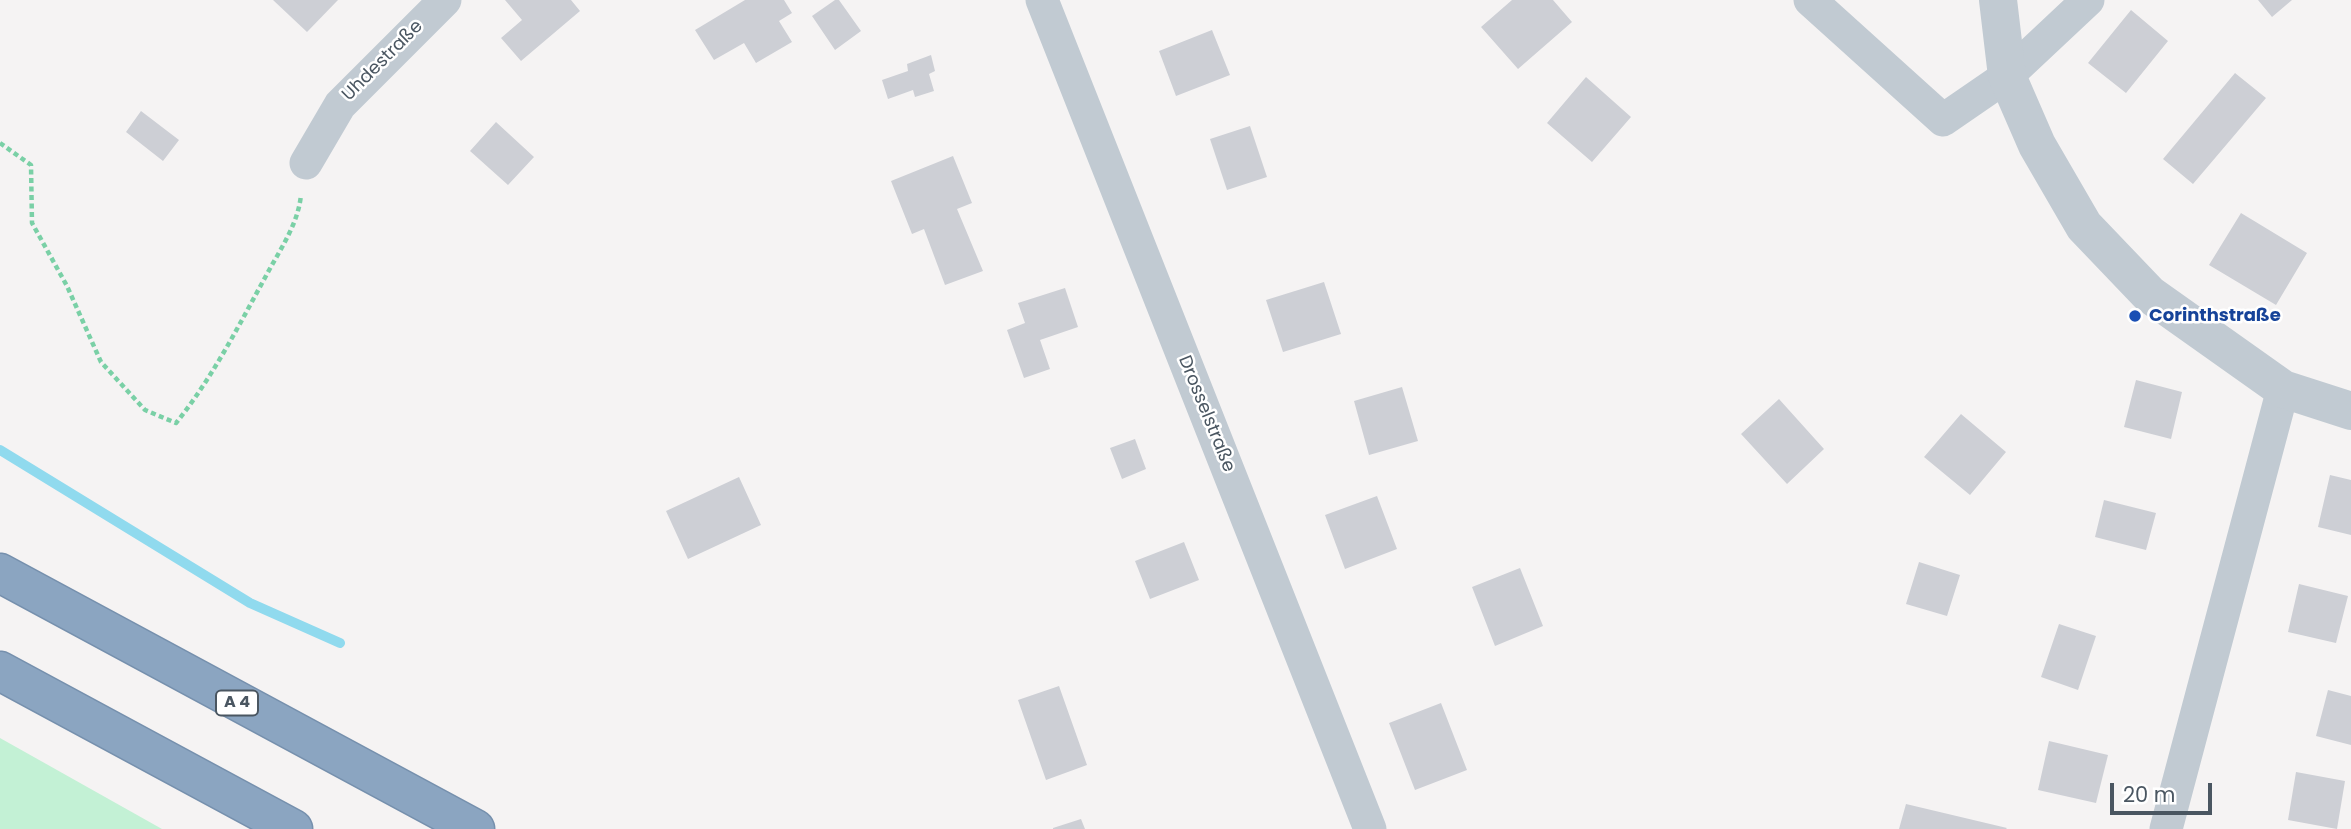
<!DOCTYPE html>
<meta charset="utf-8">
<style>
body{margin:0}
#map{position:relative;width:2351px;height:829px;overflow:hidden;background:#f5f3f3;font-family:Poppins,sans-serif}
canvas{display:block}
.scale{position:absolute;left:2110px;top:783px;width:102px;height:32px;box-sizing:border-box;border:4px solid #4a5661;border-top:0;padding-left:9px;font-size:21px;line-height:24px;white-space:nowrap;color:#4a5661;-webkit-text-stroke:5px #fff;paint-order:stroke}
</style>
<div id="map">
<canvas width="2351" height="829"></canvas>
<div class="scale">20 m</div>
</div>
<script>
const g = document.querySelector('canvas').getContext('2d');
g.lineJoin = 'round';
function paint(path, color) {
  g.fillStyle = color;
  g.fill(path, 'evenodd');
}
function stroke(path, color, width, dash) {
  g.strokeStyle = color;
  g.lineWidth = width;
  g.lineCap = dash ? 'butt' : 'round';
  g.setLineDash(dash || []);
  g.stroke(path);
}
function label(font, color, halo, rows, align = 'center') {
  g.font = font + ' Poppins,sans-serif';
  g.lineWidth = 5;
  g.setLineDash([]);
  g.textBaseline = 'middle';
  g.strokeStyle = halo;
  g.fillStyle = color;
  for (const [text, x, y, turn = 0] of rows) {
    g.save();
    g.translate(x, y);
    g.rotate((+turn || 0) * Math.PI / 180);
    g.textAlign = isNaN(turn) ? turn : align;
    if (halo) g.strokeText(text, 0, 0);
    g.fillText(text, 0, 0);
    g.restore();
  }
}
paint(new Path2D(`
 M0 738 162 829H0Z`), '#c3f1d5');
stroke(new Path2D(`
 M0 450 250 603 340 643`), '#90daee', 10);
paint(new Path2D(`
 M273 0H338L307 32Z
 M505 0H571L580 11 521 61 501 38 522 20Z
 M745 0H784L792 13 779 21 792 42 756 63 744 43 714 60 695 30Z
 M835 0H839L861 31 835 50 812 16Z
 M1512 0H1553L1572 22 1518 69 1481 27Z
 M2258 0H2292L2272 17Z
 M2131 10 2168 41 2126 93 2088 63Z
 M1212 30 1230 75 1176 96 1159 51Z
 M931 55 935 71 929 74 934 91 915 97 913 90 888 99 882 80 908 71 907 64Z
 M2235 73 2266 98 2193 184 2163 159Z
 M1586 77 1631 117 1592 162 1547 123Z
 M141 111 179 140 163 161 126 132Z
 M496 122 534 157 508 185 470 151Z
 M1250 126 1267 177 1227 190 1210 139Z
 M953 156 972 203 957 209 983 271 945 285 924 229 912 234 891 181Z
 M2241 213 2307 253 2276 305 2209 265Z
 M1324 282 1341 334 1283 352 1266 300Z
 M1065 288 1078 327 1040 340 1050 369 1024 378 1007 330 1025 323 1018 303Z
 M2136 380 2182 392 2171 439 2124 427Z
 M1402 387 1418 441 1369 455 1354 401Z
 M1779 399 1824 449 1787 484 1741 434Z
 M1961 414 2006 452 1970 495 1924 457Z
 M1135 439 1146 469 1122 479 1110 448Z
 M2330 475 2351 480V535L2318 527Z
 M739 477 761 525 688 559 666 511Z
 M1377 496 1397 549 1345 569 1325 515Z
 M2104 500 2156 513 2146 550 2095 537Z
 M1184 542 1199 580 1150 599 1135 561Z
 M1919 562 1960 575 1947 616 1906 604Z
 M1520 568 1543 626 1495 646 1472 587Z
 M2299 584 2348 596 2336 643 2288 632Z
 M2059 624 2096 636 2078 690 2041 677Z
 M1059 686 1087 765 1046 780 1018 700Z
 M2328 690 2351 696V745L2316 736Z
 M1441 703 1467 770 1415 790 1389 723Z
 M2049 741 2108 755 2096 803 2038 790Z
 M2296 772 2345 781 2337 829 2288 820Z
 M1906 804 2007 828 2006 829H1899Z
 M1081 819 1085 829H1053V828Z`), '#cdcfd5');
const motorway = new Path2D(`
 M0 573 475 829
 M0 671 293 829`);
stroke(motorway, '#7690ad', 41);
stroke(new Path2D(`
 M0 143 31 165 32 223 67 286 101 362 145 410 176 423C213 377 239 325 267 274 281 248 298 224 301 195`), '#7ad0a6', 4.5, [5, 3.5]);
stroke(new Path2D(`
 M1042 0 1370 829
 M1810 0 1943 120 2007 76 2088 0
 M306 163 340 105 445 0
 M2166 829 2283 389`), '#c1cad2', 33);
stroke(new Path2D(`
 M1998 0 2007 76 2037 145 2084 226 2149 294 2283 389 2351 411`), '#c1cad2', 38);
stroke(motorway, '#8ba5c1', 38);
for (const [x, y, r, color] of [
 [2135,316,7,"#1a4fb4"]
]) {
  const dot = new Path2D();
  dot.arc(x, y, r, 0, 2 * Math.PI);
  g.fillStyle = color;
  g.fill(dot);
  stroke(dot, '#fff', 2.5);
}
for (const [x, y, w] of [
 [237,703,42]
]) {
  const box = new Path2D();
  box.roundRect(x - w / 2, y - 12.5, w, 25, 5);
  g.fillStyle = '#fff';
  g.fill(box);
  stroke(box, '#4a5661', 2);
}
label('bold 16px', '#4a5661', null, [
 ["A 4",237,703]
]);
label('18px', '#4a5661', '#fff', [
 ["Uhdestraße",383,61,-45],
 ["Drosselstraße",1206,414,68]
]);
label('bold 18px', '#164399', '#fff', [
 ["Corinthstraße",2149,316]
], 'left');
</script>
